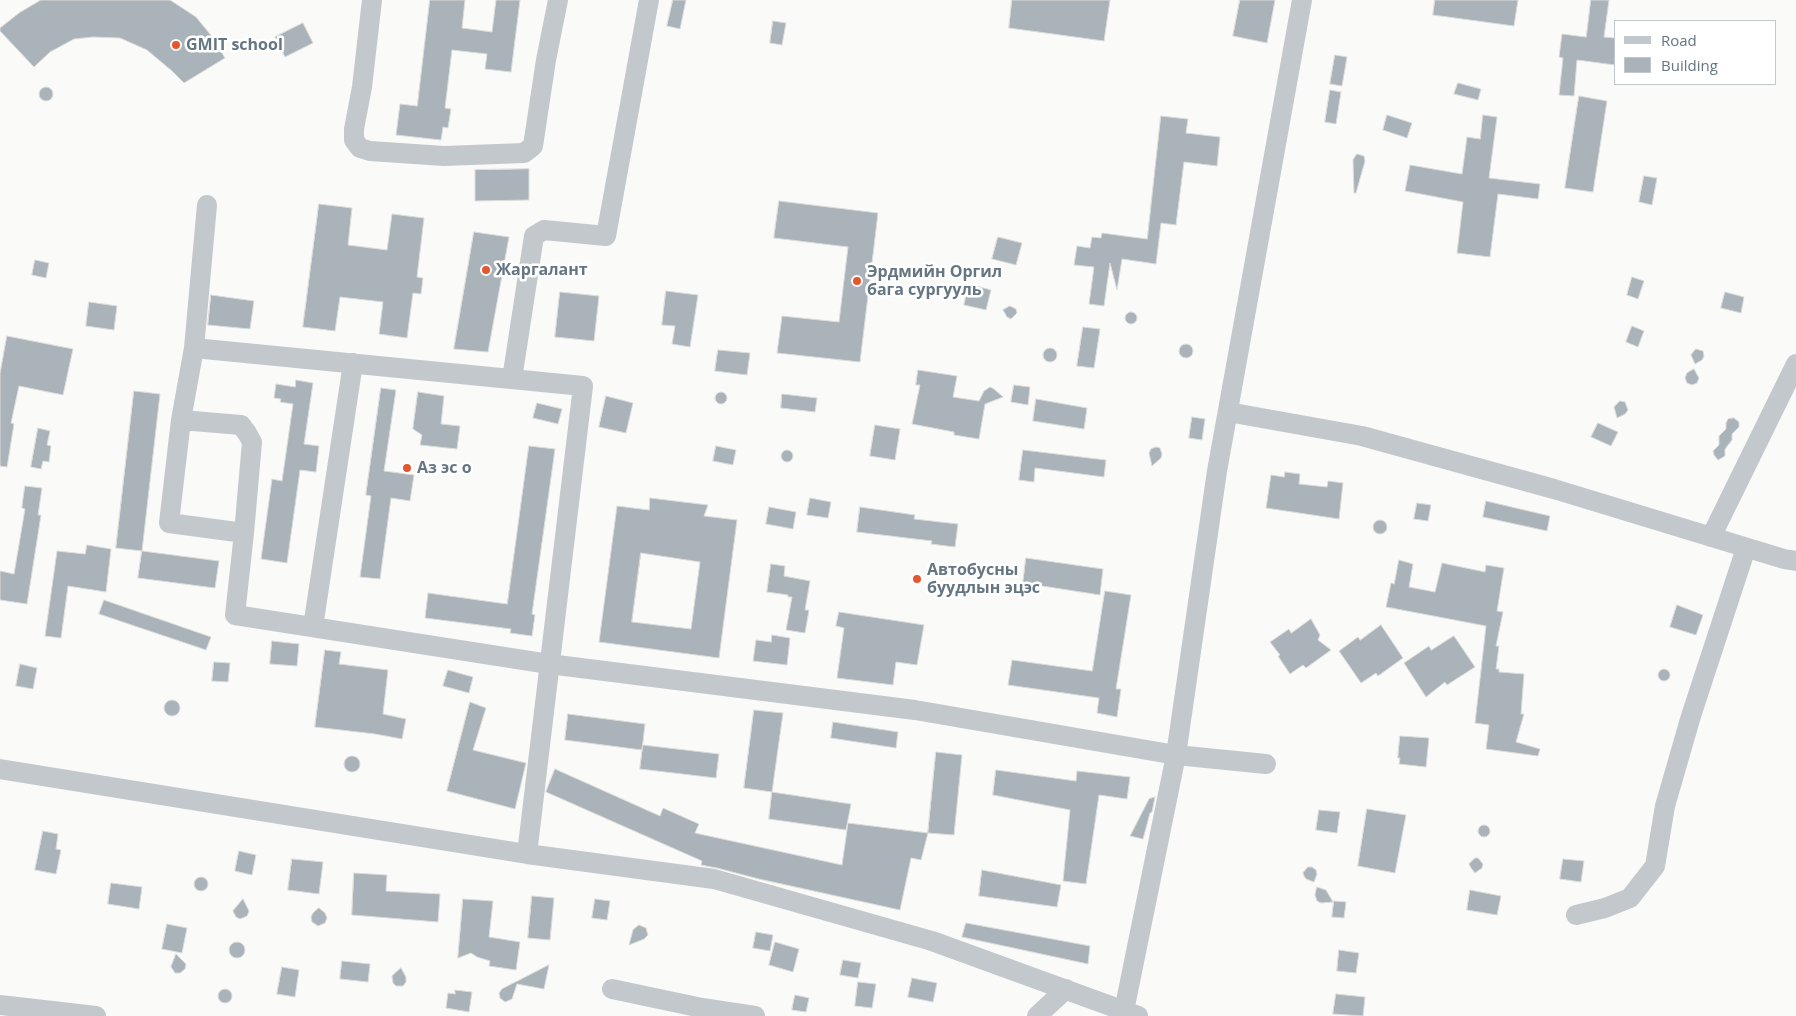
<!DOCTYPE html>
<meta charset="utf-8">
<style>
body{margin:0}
#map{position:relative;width:1796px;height:1016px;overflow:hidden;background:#fafaf8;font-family:"Open Sans",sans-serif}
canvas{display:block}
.legend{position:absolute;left:1614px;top:20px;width:162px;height:65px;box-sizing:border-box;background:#fff;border:1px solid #c1c8cd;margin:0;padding:6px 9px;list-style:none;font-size:15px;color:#657683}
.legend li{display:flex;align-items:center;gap:10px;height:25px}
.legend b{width:25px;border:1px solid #c1c8cd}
</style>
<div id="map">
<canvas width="1796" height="1016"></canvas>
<ul class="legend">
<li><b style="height:6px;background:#c3c8cc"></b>Road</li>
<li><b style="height:14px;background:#aab3b9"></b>Building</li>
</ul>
</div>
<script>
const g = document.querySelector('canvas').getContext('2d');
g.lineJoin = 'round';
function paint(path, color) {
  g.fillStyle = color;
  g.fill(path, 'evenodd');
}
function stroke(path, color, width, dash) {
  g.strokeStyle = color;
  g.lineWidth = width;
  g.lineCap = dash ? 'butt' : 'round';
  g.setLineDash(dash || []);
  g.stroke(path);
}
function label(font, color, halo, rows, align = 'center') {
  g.font = font + ' "Open Sans",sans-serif';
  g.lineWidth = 5;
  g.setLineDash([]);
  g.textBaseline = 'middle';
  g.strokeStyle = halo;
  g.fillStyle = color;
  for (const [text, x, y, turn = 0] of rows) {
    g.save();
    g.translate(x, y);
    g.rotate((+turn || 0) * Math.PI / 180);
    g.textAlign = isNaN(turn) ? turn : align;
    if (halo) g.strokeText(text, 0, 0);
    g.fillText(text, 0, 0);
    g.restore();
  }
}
const building = new Path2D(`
 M41 0H170L196 17 214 39 225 58 184 83 172 71 147 50 120 38 93 37 74 39 50 52 34 67 0 31V28L19 13Z
 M430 0H465L462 28 492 32 496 0H520L511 72 485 69 487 54 452 50 445 108 451 109 448 128 443 127 441 140 396 135 400 104 417 106Z
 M673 0H686L680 29 667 26Z
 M1012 0H1110L1104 41 1009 28Z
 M1240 0H1275L1267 43 1233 36Z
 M1435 0H1518L1514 26 1433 15Z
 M1591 0H1609L1604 37 1615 38V65L1577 60 1574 96 1559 95 1563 58 1559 57 1562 34 1586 37Z
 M773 21 786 23 782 45 770 43Z
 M303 23 313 43 285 57 275 37Z
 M1335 55 1347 57 1342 86 1330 84Z
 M1458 83 1481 89 1478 100 1454 94Z
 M39 94a7 7 0 1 1 14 0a7 7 0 1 1-14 0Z
 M1330 90 1341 92 1336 124 1325 122Z
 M1579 96 1607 101 1593 192 1565 188Z
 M1387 115 1412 123 1407 138 1383 130Z
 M1483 115 1497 117 1489 178 1540 184 1538 199 1498 194 1490 257 1457 253 1463 202 1405 191 1410 165 1462 174 1467 137 1480 139Z
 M1161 116 1188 119 1186 133 1220 137 1217 166 1184 162 1176 225 1161 223 1156 264 1122 259 1117 290 1110 263 1104 306 1089 304 1094 267 1074 265 1077 246 1090 248 1092 237 1101 238 1102 233 1147 239Z
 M1357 154 1364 156 1365 161 1356 193H1354L1353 160Z
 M529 169V200L475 201V170Z
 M1644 176 1657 178 1652 205 1639 202Z
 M779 201 878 213 860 362 777 353 782 316 839 322 848 247 774 238Z
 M319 204 352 208 348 245 387 250 392 214 424 218 417 277 423 278 421 294 413 293 407 338 379 334 383 302 340 297 335 331 303 327Z
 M474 232 509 237 488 352 454 349Z
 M998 237 1022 243 1016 265 992 259Z
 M35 260 49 263 46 278 32 275Z
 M1632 277 1644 281 1638 299 1627 295Z
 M969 284 991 290 986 310 964 305Z
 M666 291 698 295 690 347 672 344 675 326 662 325Z
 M560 292 599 296 594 341 555 337Z
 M1725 292 1744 297 1741 313 1721 308Z
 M211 295 254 301 250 329 208 325Z
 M89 302 117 306 114 330 86 326Z
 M1010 306 1016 309 1017 313 1011 319 1007 317 1003 310Z
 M1125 318a6 6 0 1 1 12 0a6 6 0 1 1-12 0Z
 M1632 326 1644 331 1638 347 1626 342Z
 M1083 327 1100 329 1094 368 1077 366Z
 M7 336 73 349 63 395 19 386 11 423 14 424 7 467 0 466V374Z
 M1179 351a7 7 0 1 1 14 0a7 7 0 1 1-14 0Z
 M1043 355a7 7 0 1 1 14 0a7 7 0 1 1-14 0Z
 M1696 349 1703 351 1704 356 1702 360 1695 364 1691 355Z
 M718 350 750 353 747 375 715 371Z
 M1694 369 1699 378 1697 383 1692 385 1687 383 1685 378 1687 373Z
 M918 370 957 376 953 397 979 401 984 391 990 387 994 389 1003 397 985 404 979 439 954 435V432L912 424 920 385H916Z
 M296 380 313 383 304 444 319 446 316 472 300 470 287 563 261 559 272 479 282 481 293 404 280 402 281 399 274 398 276 384 295 387Z
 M1014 385 1030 387 1028 405 1011 402Z
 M381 388 396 390 384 471 414 475 410 501 391 498 380 579 360 577 371 496 366 495Z
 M134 391 160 394 142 551 116 548Z
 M715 398a6 6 0 1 1 12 0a6 6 0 1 1-12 0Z
 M418 392 444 396 441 424 460 426 457 449 420 445 422 435 413 429Z
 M782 394 817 398 815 412 781 408Z
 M606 396 633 403 626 433 599 427Z
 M1036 399 1087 408 1084 429 1033 421Z
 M1620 401 1625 402 1628 410 1625 414 1617 418 1614 407Z
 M537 403 562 409 558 424 533 418Z
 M1192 417 1205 419 1202 440 1189 438Z
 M1734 418 1739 422V427L1732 434V440L1725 449V456L1718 460 1714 455 1713 451 1719 445V436L1726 429V423L1728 419Z
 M1598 423 1618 432 1611 446 1591 437Z
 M875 425 900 429 895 460 870 456Z
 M38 428 50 431 47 445 51 446 49 462 43 461 41 469 31 467Z
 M529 446 555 449 532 614 535 615 532 636 510 633 511 629 425 618 428 593 507 604Z
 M716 446 736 450 733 465 713 461Z
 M1156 447 1160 448 1162 454 1161 458 1152 466 1149 453 1151 449Z
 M781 456a6 6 0 1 1 12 0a6 6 0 1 1-12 0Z
 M1023 450 1106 460 1104 477 1035 468 1034 482 1019 480Z
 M1285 472 1300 474 1299 484 1327 487 1328 481 1343 483 1339 519 1266 508 1271 475 1284 477Z
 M25 486 42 488 38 515H41L27 604 0 600V571L14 574 25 509 22 508Z
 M650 498 708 505 704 516 737 520 719 658 599 642 617 506 649 510ZM641 553 700 562 691 629 632 622Z
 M810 498 831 502 828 518 807 515Z
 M1486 501 1550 516 1547 531 1483 517Z
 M1417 503 1431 505 1428 521 1414 519Z
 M769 507 796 512 793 529 766 524Z
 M860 507 915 515 914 519 958 524 955 547 931 544 932 541 857 532Z
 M1373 527a7 7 0 1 1 14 0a7 7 0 1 1-14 0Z
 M87 545 111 549 106 592 68 586 61 638 45 636 57 551 85 554Z
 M142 551 219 561 215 588 138 578Z
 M1026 558 1103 569 1100 595 1023 583Z
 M1399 560 1413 564 1409 587 1435 592 1442 563 1485 572 1486 565 1504 568 1497 611 1503 612 1496 646H1499L1496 669H1499V672L1524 674 1521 714H1524L1516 742 1540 749 1538 756 1486 749 1489 725 1475 723 1486 626 1386 607 1391 583 1394 584Z
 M771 564 785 566 784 576 810 581 805 610H809L805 633 786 630 792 597H788V595L767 592Z
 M1105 591 1131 595 1116 689H1121L1117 717 1097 713 1099 698 1008 685 1012 660 1092 671Z
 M104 600 211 637 206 650 99 614Z
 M1677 605 1703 615 1696 635 1670 627Z
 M839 612 924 625 917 665 896 662 893 685 837 678 844 628 836 626Z
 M1311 619 1320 635 1318 640 1331 650 1306 668 1303 665 1290 674 1278 656 1280 655 1270 642 1289 629 1291 633Z
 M1381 625 1403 658 1378 676 1376 673 1361 683 1339 651 1358 637 1360 640Z
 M772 635 790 638 787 665 753 661 756 640 771 642Z
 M1454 636 1475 667 1447 685 1445 682 1426 697 1404 663 1429 646 1431 650Z
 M272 641 299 644 297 666 270 664Z
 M325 650 341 652 339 664 388 670 383 714 406 719 402 739 375 734 315 727Z
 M214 662 230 663 228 682 212 681Z
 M20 664 37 668 33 689 16 686Z
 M1658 675a6 6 0 1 1 12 0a6 6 0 1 1-12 0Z
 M448 670 473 677 469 693 443 686Z
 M164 708a8 8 0 1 1 16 0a8 8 0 1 1-16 0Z
 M470 702 486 708 473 750 526 763 515 809 447 791Z
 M754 710 783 713 772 792 744 788Z
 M568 714 645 724 642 750 565 740Z
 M833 722 898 732 896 748 831 738Z
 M1400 736 1429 738 1426 767 1399 764 1400 758H1398Z
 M643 745 719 754 716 778 640 769Z
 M936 752 962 755 954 835 928 833Z
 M344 764a8 8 0 1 1 16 0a8 8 0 1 1-16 0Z
 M555 769 660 816 663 808 699 824 695 833 842 865 848 823 928 833 921 860 911 858 900 910 759 879 717 868 701 865 702 861 546 792Z
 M996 770 1076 781 1077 771 1130 777 1127 799 1099 795 1086 884 1063 881 1070 810 993 795Z
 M772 792 851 804 846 830 769 819Z
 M1155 797 1152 812 1150 813 1143 839 1130 836 1149 799Z
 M1367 809 1406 815 1395 873 1358 866Z
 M1319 810 1340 812 1337 833 1316 830Z
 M1478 831a6 6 0 1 1 12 0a6 6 0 1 1-12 0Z
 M43 831 58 834 56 849 61 850 56 874 35 870Z
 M239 851 256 855 252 875 235 871Z
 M1475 858H1478L1483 864 1482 868 1475 873 1471 868 1469 864Z
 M292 859 323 862 319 894 288 890Z
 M1563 859 1584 861 1581 882 1560 879Z
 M1308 867H1312L1316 870 1317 874 1314 882 1306 879 1304 876 1303 873Z
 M982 870 1061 885 1057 907 979 896Z
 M354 873 387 875 386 891 440 894 438 922 352 915Z
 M194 884a7 7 0 1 1 14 0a7 7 0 1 1-14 0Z
 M111 883 142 887 139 909 108 904Z
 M1317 887 1326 890 1333 902 1321 903 1317 901 1315 895Z
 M1470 890 1501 896 1497 915 1467 910Z
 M532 896 554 898 550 940 528 938Z
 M243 899 249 911 247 916 240 919 236 917 233 911Z
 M463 899 493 901 489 937 520 942 516 970 489 966 490 961 477 957 471 953 458 958Z
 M595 899 610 901 607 920 592 918Z
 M1334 901 1346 902 1344 918 1332 917Z
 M319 908 325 913 327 918 325 923 318 926 312 922 311 917 313 913Z
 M966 923 1090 946 1088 964 962 937Z
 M167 924 187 928 182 953 162 949Z
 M639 925 646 928 648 935 644 939 629 945 633 930Z
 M756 932 773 935 770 951 753 948Z
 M775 942 799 949 793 972 769 965Z
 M229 950a8 8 0 1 1 16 0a8 8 0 1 1-16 0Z
 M1339 950 1359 953 1356 973 1337 971Z
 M176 954 186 964 185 969 180 973H175L171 967Z
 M843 960 861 963 858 978 840 975Z
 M342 961 370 964 368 982 340 979Z
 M549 965 544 989 517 984 512 999 505 1002 500 998 499 993 502 989Z
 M282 967 299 970 295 997 277 994Z
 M401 968 406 977V982L403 986H396L393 983 392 976Z
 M912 978 937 983 933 1002 908 997Z
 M858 982 876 984 872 1008 855 1006Z
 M218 996a7 7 0 1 1 14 0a7 7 0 1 1-14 0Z
 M455 990 472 992 469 1012 446 1008 448 993 455 994Z
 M1336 994 1365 997 1363 1016 1333 1014Z
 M795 995 809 998 806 1012 792 1010Z`);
paint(building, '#aab3b9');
stroke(building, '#dcdcda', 1);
stroke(new Path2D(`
 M372 0 362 87 354 129V140L360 148 370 151 444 156 524 153 533 146 546 60 558 0
 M194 348 207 205
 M512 379 534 236 544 230 606 236 649 0
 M1228 412 1362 436 1554 489 1784 559 1796 561
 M181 420 169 523 244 533
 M1711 537 1796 364
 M313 627 353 363
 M0 769 527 854 714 879 932 941 1138 1016
 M527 854 583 386 194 348 181 420 241 425 247 433 252 442 244 533 235 615 549 664 915 710 1176 755 1266 764
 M1576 915 1605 908 1630 898 1655 866 1665 806 1691 716 1746 548
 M612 989 702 1008 755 1016
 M0 1005 96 1016
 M1124 1011 1176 755 1217 471 1302 0
 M1037 1016 1066 989`), '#c3c8cc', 20);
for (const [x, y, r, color] of [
 [176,45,5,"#e4572e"],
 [486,270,5,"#e4572e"],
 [857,281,5,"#e4572e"],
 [407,468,5,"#e4572e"],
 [917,579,5,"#e4572e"]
]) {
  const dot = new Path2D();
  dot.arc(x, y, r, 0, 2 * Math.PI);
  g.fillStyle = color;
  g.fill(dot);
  stroke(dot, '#fff', 2);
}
label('bold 16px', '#657683', '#fff', [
 ["GMIT school",186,45],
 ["Жаргалант",496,270],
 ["Эрдмийн Оргил",867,272],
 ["бага сургууль",867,290],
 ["Аз эс о",417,468],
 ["Автобусны",927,570],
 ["буудлын эцэс",927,588]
], 'left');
</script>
